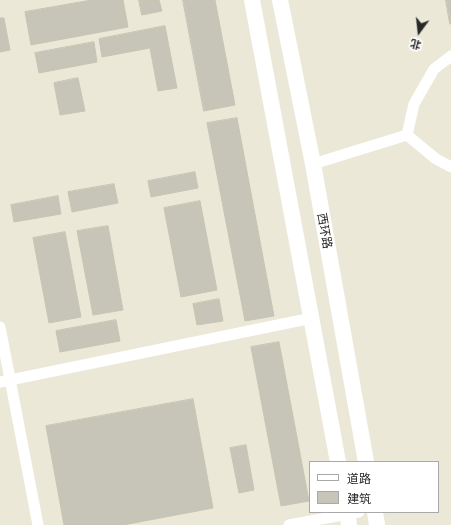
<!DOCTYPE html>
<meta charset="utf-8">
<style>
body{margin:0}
#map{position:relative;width:451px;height:525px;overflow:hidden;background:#ece8d8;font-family:Karla,"Noto Sans SC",sans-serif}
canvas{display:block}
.legend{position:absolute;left:309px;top:461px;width:130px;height:52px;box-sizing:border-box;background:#fff;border:1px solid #a9a9a9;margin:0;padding:5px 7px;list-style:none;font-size:12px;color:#282828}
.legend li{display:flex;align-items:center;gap:8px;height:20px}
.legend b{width:20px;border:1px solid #a9a9a9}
.north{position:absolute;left:399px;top:12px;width:40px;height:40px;-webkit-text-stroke:3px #fff;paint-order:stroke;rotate:195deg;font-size:11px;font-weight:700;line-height:16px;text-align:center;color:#282828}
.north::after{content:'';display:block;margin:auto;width:14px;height:18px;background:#282828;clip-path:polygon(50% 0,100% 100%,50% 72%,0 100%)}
</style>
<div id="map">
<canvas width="451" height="525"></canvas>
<ul class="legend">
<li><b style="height:5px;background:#fff"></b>道路</li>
<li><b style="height:11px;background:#c7c4b8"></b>建筑</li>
</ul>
<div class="north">北</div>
</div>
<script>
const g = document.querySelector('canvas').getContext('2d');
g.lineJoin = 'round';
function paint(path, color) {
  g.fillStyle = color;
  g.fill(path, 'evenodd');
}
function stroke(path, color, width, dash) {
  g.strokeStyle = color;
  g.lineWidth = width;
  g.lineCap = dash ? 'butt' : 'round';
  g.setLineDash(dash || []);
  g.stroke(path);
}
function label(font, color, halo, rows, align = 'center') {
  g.font = font + ' Karla,"Noto Sans SC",sans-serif';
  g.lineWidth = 3.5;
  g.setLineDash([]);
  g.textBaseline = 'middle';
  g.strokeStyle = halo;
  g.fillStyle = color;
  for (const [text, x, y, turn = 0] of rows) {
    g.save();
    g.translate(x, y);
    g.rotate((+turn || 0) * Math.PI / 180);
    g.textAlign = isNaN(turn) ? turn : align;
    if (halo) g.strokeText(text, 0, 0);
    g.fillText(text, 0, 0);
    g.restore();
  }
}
const building = new Path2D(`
 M92 0H123L128 27 31 45 25 12Z
 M139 0H159L162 11 142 15Z
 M183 0H215L235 105 204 111Z
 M446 0H451V23L450 24Z
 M0 18H4L10 50 0 52Z
 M165 26 177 88 158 91 150 48 102 57 99 39Z
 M94 42 97 62 39 73 35 53Z
 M78 78 85 111 60 115 54 83Z
 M237 118 274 316 245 321 207 123Z
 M195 172 198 188 151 197 148 181Z
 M114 184 118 203 72 212 68 192Z
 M58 196 61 214 14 222 11 205Z
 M200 201 217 290 181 297 164 208Z
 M108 226 123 310 93 315 77 231Z
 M65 232 81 317 49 323 33 238Z
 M219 299 223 321 197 325 193 304Z
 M116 320 120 341 60 352 56 331Z
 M279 342 309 501 281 506 251 347Z
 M193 399 213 508 123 525H64L46 426Z
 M246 445 254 490 239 493 230 448Z`);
paint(building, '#c7c4b8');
stroke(building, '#c7c5b2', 1);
stroke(new Path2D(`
 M407 135 436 159 451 167
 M313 164 407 135 414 104 434 69 451 56
 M0 327 38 525
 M0 382 312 318
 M289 525 359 512`), '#fff', 11);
stroke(new Path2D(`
 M252 0 338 462
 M280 0 313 164 366 462
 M347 512 349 525
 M375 512 377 525`), '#fff', 16);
label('12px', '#282828', '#fff', [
 ["西环路",324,231,80]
]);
</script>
